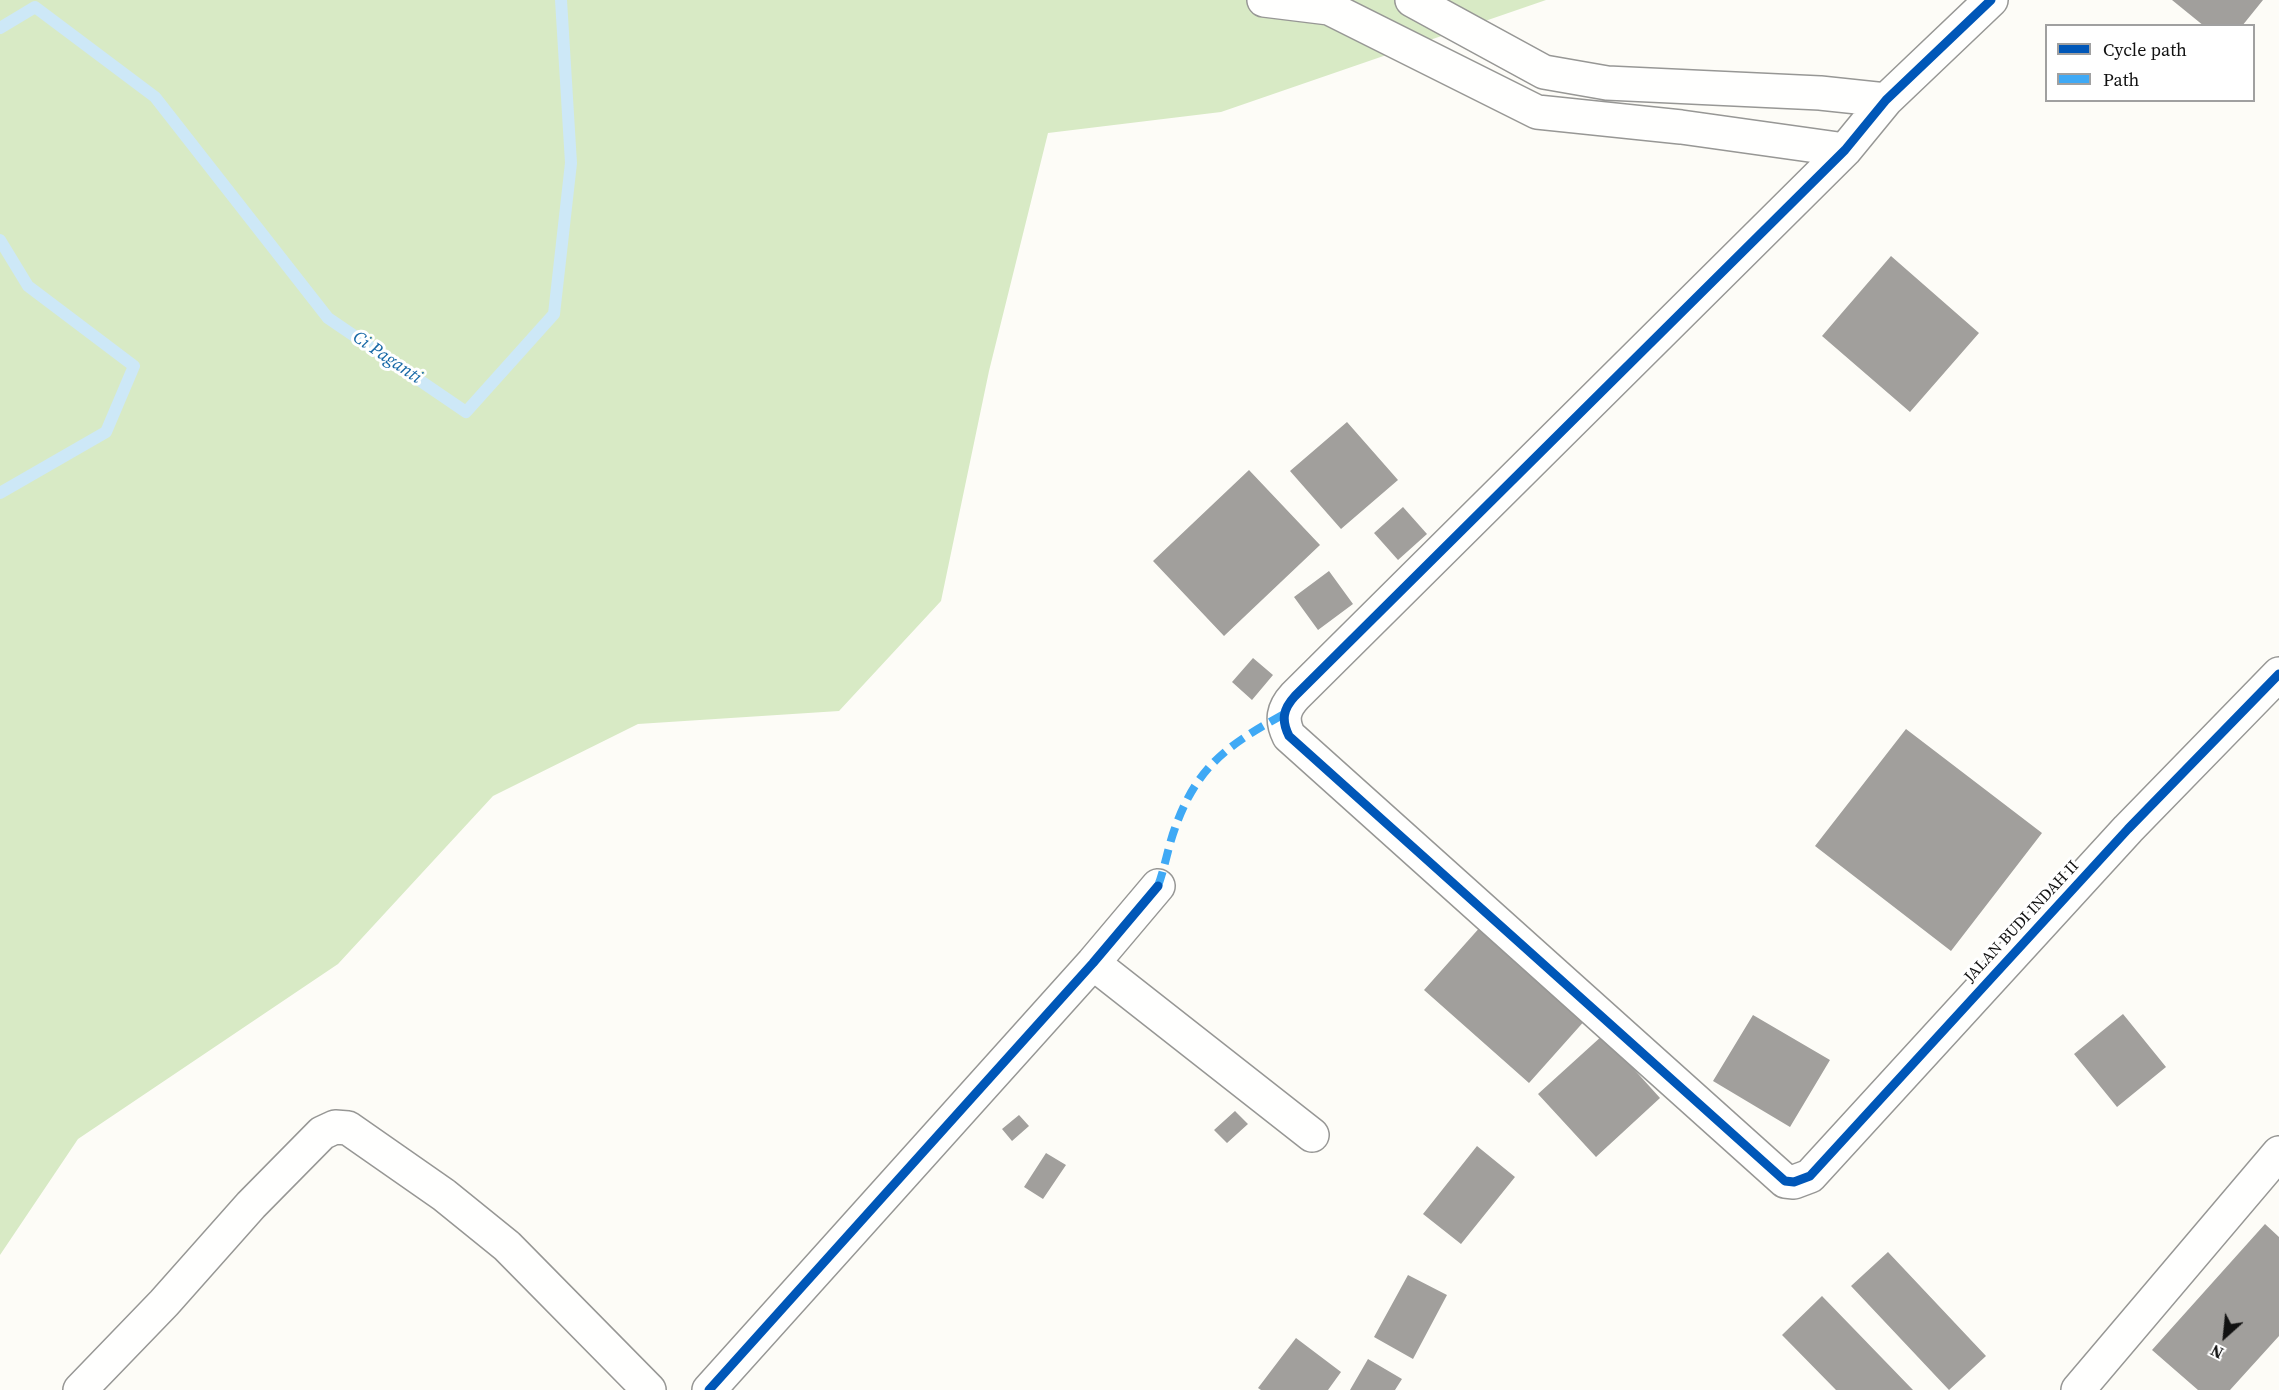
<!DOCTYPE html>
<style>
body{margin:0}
#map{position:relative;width:2279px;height:1390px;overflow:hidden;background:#fdfcf7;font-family:"Source Serif 4",serif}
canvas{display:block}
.legend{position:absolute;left:2045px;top:24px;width:210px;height:78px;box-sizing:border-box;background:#fff;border:2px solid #a0a0a0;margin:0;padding:8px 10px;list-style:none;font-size:18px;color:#111}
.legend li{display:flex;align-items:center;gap:12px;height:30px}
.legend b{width:30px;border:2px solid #a0a0a0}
.north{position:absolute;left:2195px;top:1306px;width:60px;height:60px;-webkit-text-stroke:4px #fff;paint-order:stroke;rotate:207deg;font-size:16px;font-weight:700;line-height:24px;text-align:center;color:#111}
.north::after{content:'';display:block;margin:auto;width:21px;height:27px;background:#111;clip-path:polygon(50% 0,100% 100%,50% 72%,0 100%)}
</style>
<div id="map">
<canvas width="2279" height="1390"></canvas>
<ul class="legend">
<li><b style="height:8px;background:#0057b8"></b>Cycle path</li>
<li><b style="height:8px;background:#3fa9f5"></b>Path</li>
</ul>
<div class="north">N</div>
</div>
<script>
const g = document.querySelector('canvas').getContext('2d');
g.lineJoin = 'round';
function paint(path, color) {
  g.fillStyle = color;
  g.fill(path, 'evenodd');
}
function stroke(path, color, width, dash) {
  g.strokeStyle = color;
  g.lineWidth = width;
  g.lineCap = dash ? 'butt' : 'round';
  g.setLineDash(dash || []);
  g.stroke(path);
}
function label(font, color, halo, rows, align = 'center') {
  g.font = font + ' "Source Serif 4",serif';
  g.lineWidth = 6;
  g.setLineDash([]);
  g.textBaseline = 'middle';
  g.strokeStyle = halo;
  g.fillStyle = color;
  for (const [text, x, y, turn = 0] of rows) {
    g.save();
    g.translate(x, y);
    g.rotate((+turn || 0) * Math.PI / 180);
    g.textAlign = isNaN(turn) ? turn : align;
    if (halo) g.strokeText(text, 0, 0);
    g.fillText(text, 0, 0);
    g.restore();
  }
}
paint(new Path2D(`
 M0 0H1546L1221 112 1048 133 989 371 941 601 839 711 638 724 493 796 338 964 78 1139 0 1255Z`), '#d8eac5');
stroke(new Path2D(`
 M0 28 35 7 155 97 328 318 466 412 554 314 571 163 561 0
 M0 240 28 286 134 366 106 432 0 493`), '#cde8f7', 12);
paint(new Path2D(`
 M2172 0H2263L2242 26H2204Z
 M1891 256 1979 333 1910 412 1822 336Z
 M1347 422 1398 480 1341 529 1290 471Z
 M1249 470 1320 545 1224 636 1153 561Z
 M1403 507 1427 534 1398 560 1374 533Z
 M1329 571 1353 604 1318 630 1294 597Z
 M1253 658 1273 675 1252 700 1232 682Z
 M1906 729 2042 833 1951 951 1815 846Z
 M1482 925 1587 1018 1529 1083 1424 990Z
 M2123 1014 2166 1067 2117 1107 2074 1054Z
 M1753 1015 1830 1060 1790 1127 1713 1081Z
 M1603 1035 1660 1098 1596 1157 1538 1094Z
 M1235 1111 1248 1124 1227 1143 1214 1130Z
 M1019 1115 1029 1126 1012 1141 1002 1129Z
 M1477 1146 1515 1177 1461 1244 1423 1214Z
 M1046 1153 1066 1165 1043 1199 1024 1187Z
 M2265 1224 2279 1237V1336L2230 1390H2198L2152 1350Z
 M1888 1252 1986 1356 1949 1390 1851 1286Z
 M1408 1275 1447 1295 1413 1359 1374 1337Z
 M1822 1296 1913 1390H1836L1782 1335Z
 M1296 1338 1341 1372 1328 1390H1261L1258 1388Z
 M1368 1359 1402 1379 1395 1390H1350Z`), '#a19f9c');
const minor = new Path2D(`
 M1264 0 1329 8 1537 112 1681 127 1845 150
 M1412 0 1544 72 1607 83 1820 93 1886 100
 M1991 0 1886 100 1845 150 1295 696C1283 709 1281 720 1289 736L1785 1181 1794 1182 1810 1176 2128 829 2279 674
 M1093 963 1312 1135
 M80 1390 164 1303 251 1205 322 1133 335 1127 348 1128 444 1195 507 1246 649 1390
 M709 1390 1093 963 1158 886
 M2078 1390 2279 1153`);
stroke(minor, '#979795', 36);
stroke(minor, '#fffffe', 33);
stroke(new Path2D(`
 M1158 886C1165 867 1168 847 1175 828 1197 766 1228 745 1284 714`), '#3fa9f5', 8, [15, 8]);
stroke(new Path2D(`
 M1991 0 1886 100 1845 150 1295 696C1283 709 1281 720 1289 736L1785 1181 1794 1182 1810 1176 2128 829 2279 674
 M709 1390 1093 963 1158 886`), '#0057b8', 9);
label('16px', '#111', '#fff', [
 ["JALAN BUDI INDAH II",2022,922,-47]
]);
label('italic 18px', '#1768a6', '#fff', [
 ["Ci Paganti",387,358,34]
]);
</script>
